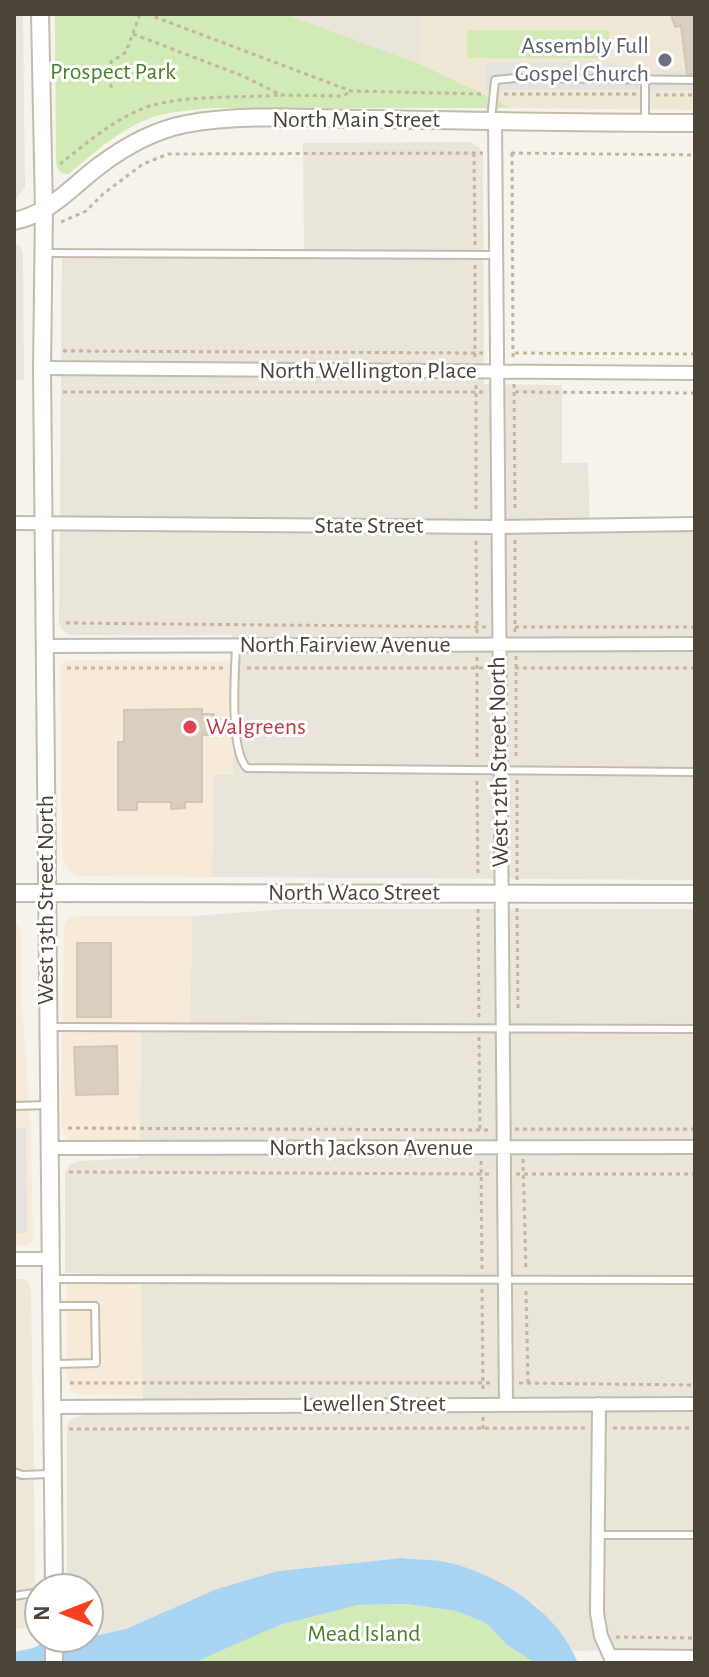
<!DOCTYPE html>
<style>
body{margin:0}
#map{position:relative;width:709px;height:1677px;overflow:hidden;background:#f6f3ec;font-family:"Alegreya Sans",sans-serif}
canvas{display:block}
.frame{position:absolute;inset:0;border:16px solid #4b4439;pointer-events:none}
.north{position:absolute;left:24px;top:1573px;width:80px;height:80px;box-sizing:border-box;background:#fff;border:2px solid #b7b4b0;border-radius:50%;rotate:270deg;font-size:22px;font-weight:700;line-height:32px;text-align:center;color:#4b4439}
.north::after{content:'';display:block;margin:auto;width:28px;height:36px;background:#fc3f1d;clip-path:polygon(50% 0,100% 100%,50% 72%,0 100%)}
</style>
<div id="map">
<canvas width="709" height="1677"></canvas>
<div class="frame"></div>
<div class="north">N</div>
</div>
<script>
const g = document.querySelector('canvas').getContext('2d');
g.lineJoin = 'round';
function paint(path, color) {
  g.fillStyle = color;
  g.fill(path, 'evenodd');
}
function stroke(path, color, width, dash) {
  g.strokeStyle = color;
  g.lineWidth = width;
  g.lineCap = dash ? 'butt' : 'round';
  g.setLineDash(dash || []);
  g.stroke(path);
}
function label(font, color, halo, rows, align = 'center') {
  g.font = font + ' "Alegreya Sans",sans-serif';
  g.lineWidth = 6;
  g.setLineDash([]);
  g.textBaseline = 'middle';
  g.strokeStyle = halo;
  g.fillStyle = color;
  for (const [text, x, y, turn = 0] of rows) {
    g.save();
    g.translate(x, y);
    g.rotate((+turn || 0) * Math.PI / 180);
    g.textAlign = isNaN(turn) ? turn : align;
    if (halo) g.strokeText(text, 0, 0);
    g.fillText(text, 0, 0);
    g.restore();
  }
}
paint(new Path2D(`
 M14 14H23V17L25 188 14 201Z
 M285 14H420V64Z
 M470 142 479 147 483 154 484 384 562 385V463H588L590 531 695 530V880L212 877 213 775 233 774 232 635H70L62 630 59 623 62 257 304 254 303 143Z
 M14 243 21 247 23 254 24 380H14Z
 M289 909H695V1663H618L615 1650 573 1651 536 1605 450 1562 402 1558 278 1571 126 1629 88 1636V1589H67V1426L71 1419 87 1414 143 1415 141 1275 65 1273V1173L70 1165 78 1161 139 1158 141 1031 190 1032 192 916Z`), '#eae5da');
paint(new Path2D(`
 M75 660 232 661 233 775H213L212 877 76 876 68 870 63 860 62 847 60 665 66 661Z
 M76 916H192L190 1032H141L140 1143H75L65 1135 61 1125 64 927 67 919Z
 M14 919 21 932 22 1007 31 1131 33 1238 30 1244 26 1246H14Z
 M66 1284H141L143 1396 78 1395 71 1392 66 1375Z`), '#f7ead8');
paint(new Path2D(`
 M420 14H695V110L512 108 420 64Z
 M14 1279H24L30 1283 31 1290 36 1628 14 1629Z`), '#efe8d6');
paint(new Path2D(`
 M55 14H285L420 64 512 108H211C195 110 177 111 160 115 126 124 96 151 69 174H63L58 170 56 163Z
 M467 30H609V58H467Z
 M407 1604 456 1611 486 1623 507 1645 535 1663H193L280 1625 358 1605Z`), '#d2eab5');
paint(new Path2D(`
 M486 63H615L650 71H695V90H485Z
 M14 1128H26L27 1233H14Z`), '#e5e3e0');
paint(new Path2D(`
 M402 1558C418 1560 436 1559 451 1563 502 1577 558 1612 578 1663H535L507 1645 486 1623 456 1611 407 1604 358 1605 280 1625 193 1663H14V1652L33 1648 49 1640 88 1637 126 1629 217 1589 278 1571Z`), '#a9d4f2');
const building = new Path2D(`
 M671 14H695V74H687L681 26 675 27Z
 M202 709V714H214V735H202V802H185V808L171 809V802H137V810H118V742H124V710Z
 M77 943H111V1017H77Z
 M117 1046 118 1094 76 1095 74 1047Z`);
paint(building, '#d8cfc1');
stroke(building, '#d3c7b4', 2);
const service = new Path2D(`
 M491 120 495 80 516 78 695 80
 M645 120V79
 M47 253 495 255
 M236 645C235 672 229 750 247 768L695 772
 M51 1027 695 1029
 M14 1106 48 1105
 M51 1279 695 1280
 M53 1306H95L96 1363 55 1364
 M14 1472 22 1475 49 1474
 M597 1535H695
 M14 1596 40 1592`);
const minor = new Path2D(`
 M495 121 506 1404
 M42 368 695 373
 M14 523 497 527 695 524
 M44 646 695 644
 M48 1148 695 1147
 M14 1259H49
 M599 1404 597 1613 601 1636 613 1663
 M53 1407 695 1404
 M612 1656 695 1657`);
const tertiary = new Path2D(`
 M40 14 44 211 42 368 54 1589
 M14 221C50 214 71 187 99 166 124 147 155 130 186 124 245 113 314 119 374 119 481 121 588 123 695 123
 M14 893 695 894
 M54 1637V1663`);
stroke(service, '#c2bbae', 10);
stroke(minor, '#c2bbae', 16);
stroke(tertiary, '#c2bbae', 20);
stroke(new Path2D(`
 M147 14 351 91 485 94
 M133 34 243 76 281 95 343 96 351 91
 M111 88V62L126 52 140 14
 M504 94H637
 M656 95H695
 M474 153 475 245
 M511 153 695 155
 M512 153 513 360
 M60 164C87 143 116 117 150 106 185 95 243 98 281 95
 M61 222 86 211 103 194 143 164 168 154 483 153
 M475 265V357
 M63 351 483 353
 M515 353 695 354
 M514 384 515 512
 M476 385V513
 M63 392H484
 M515 392 695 393
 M515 540V632
 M476 541 477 633
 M66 623 487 627
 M515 627H695
 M516 656V760
 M477 657V761
 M67 668H223
 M247 668H487
 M515 668H695
 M517 780V880
 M477 781 478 877
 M517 908 518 1012
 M478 909 479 1017
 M479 1037 480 1133
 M68 1128 491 1130
 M515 1129H695
 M523 1159 526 1271
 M481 1161 482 1269
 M69 1172 493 1174
 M516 1174H695
 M482 1289 483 1393
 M526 1291 528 1383
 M70 1383H491
 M519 1383 695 1385
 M483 1417V1429
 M613 1428H695
 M69 1429 585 1428
 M616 1637 695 1638`), '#c4b79f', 3, [4, 4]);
stroke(service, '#fff', 6);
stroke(minor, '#fff', 12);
stroke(tertiary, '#fff', 16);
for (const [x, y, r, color] of [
 [665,60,8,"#6b7280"],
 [190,727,8,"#e0444e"]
]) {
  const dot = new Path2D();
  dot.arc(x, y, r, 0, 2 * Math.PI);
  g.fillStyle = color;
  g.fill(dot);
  stroke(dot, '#fff', 3);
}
label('24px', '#5b616d', '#fff', [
 ["Assembly Full",649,46],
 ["Gospel Church",649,74]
], 'right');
label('24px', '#4a7f2a', '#fff', [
 ["Prospect Park",113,72],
 ["Mead Island",364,1634]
]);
label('24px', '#4b4439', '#fff', [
 ["North Main Street",356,120],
 ["North Wellington Place",368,371],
 ["State Street",369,526],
 ["North Fairview Avenue",345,645],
 ["West 12th Street North",499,762,-91],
 ["North Waco Street",354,893],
 ["West 13th Street North",46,900,-90],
 ["North Jackson Avenue",371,1148],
 ["Lewellen Street",374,1404]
]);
label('24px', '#be3a42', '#fff', [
 ["Walgreens",206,727]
], 'left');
</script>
